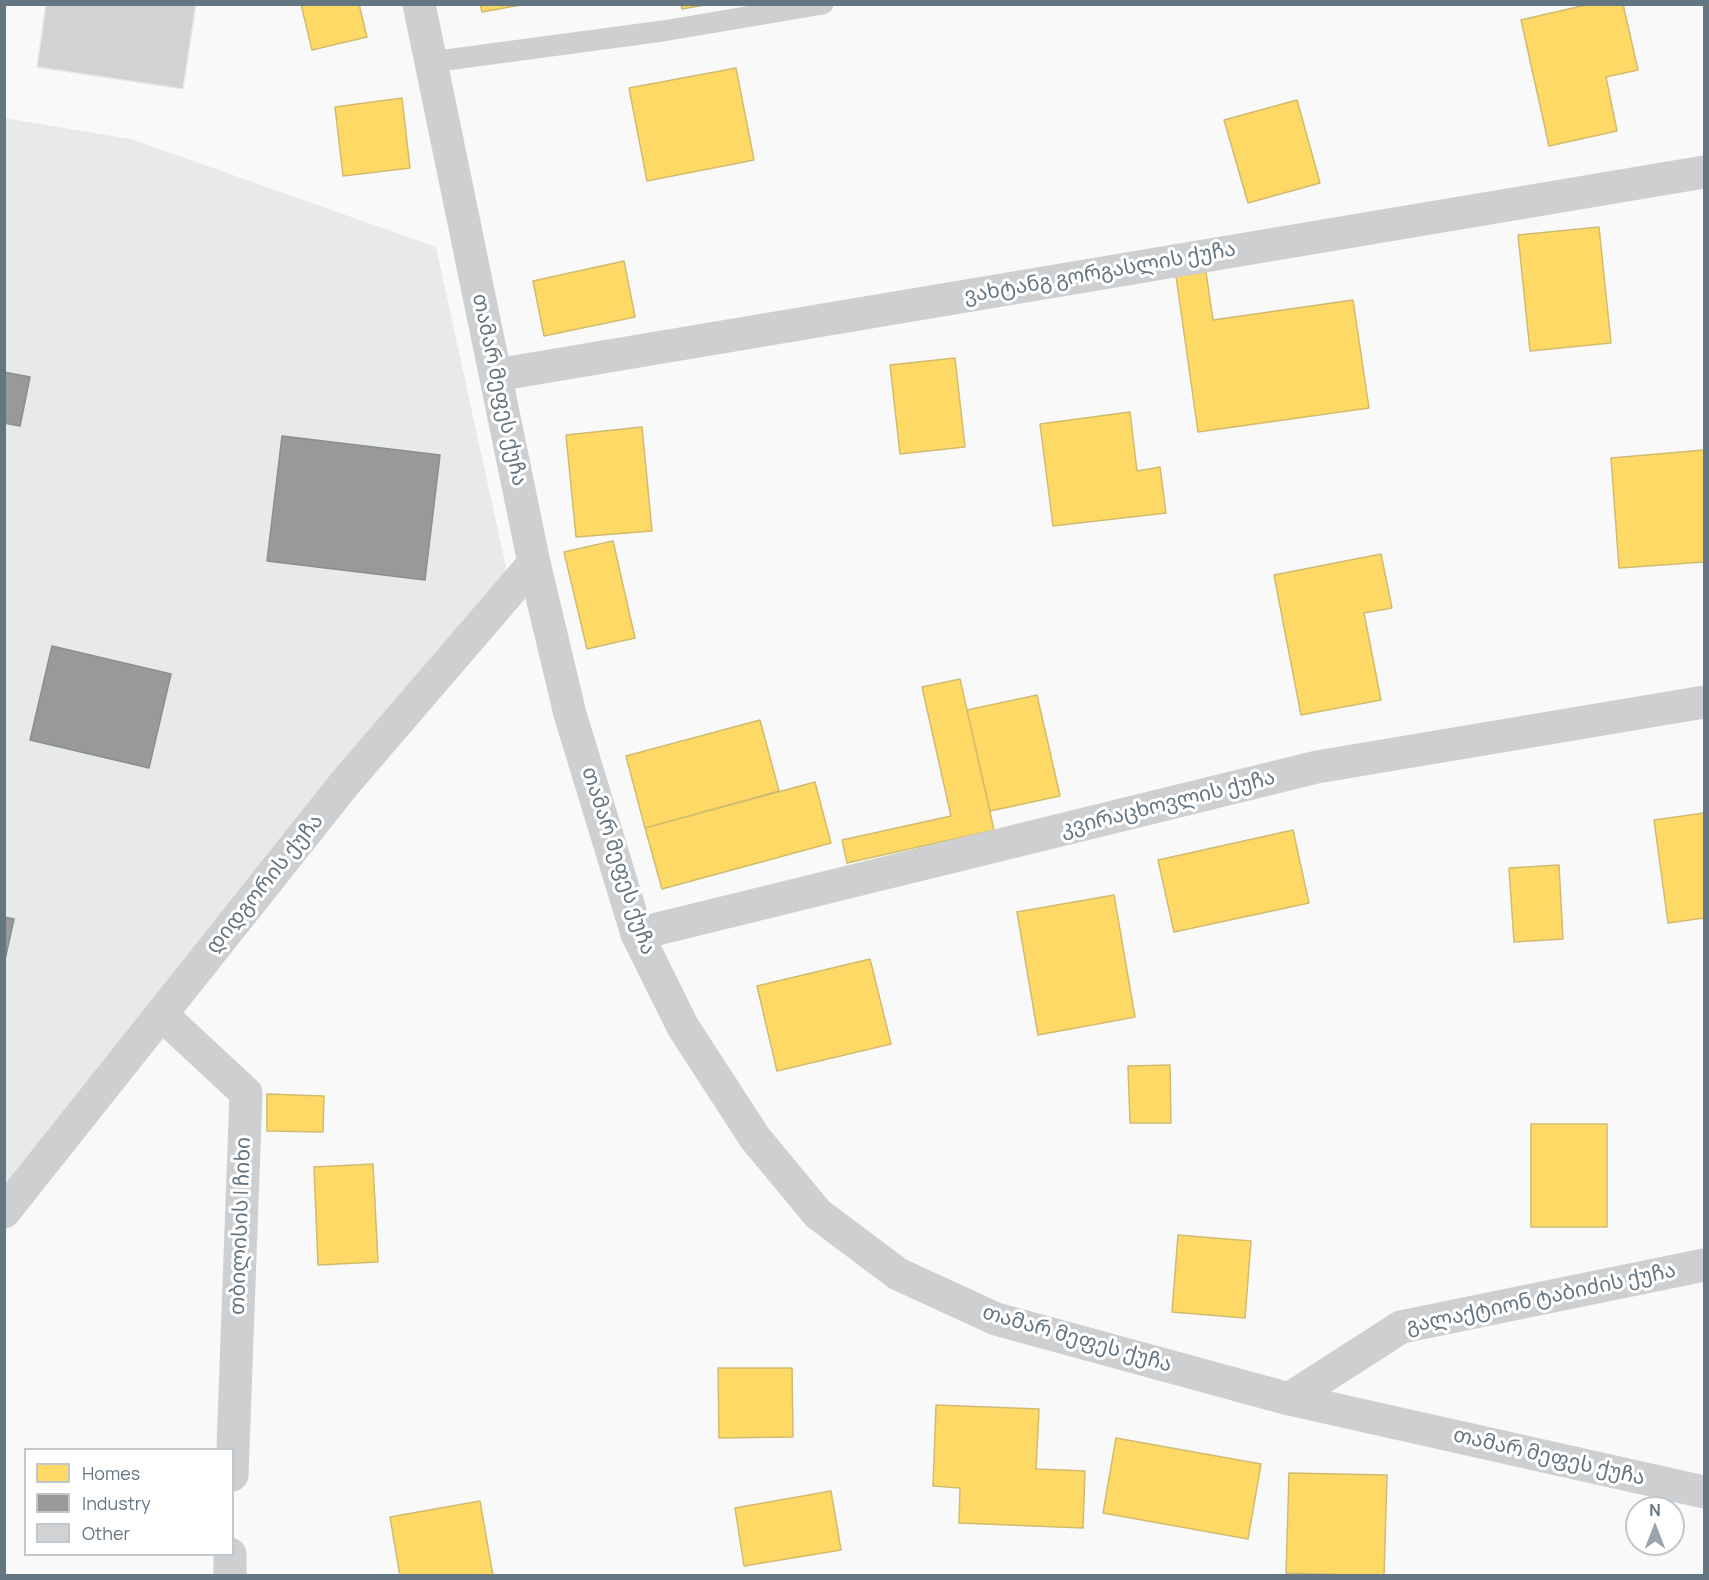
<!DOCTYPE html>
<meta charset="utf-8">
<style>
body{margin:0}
#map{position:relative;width:1709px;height:1580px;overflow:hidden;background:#f9f9f9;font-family:Manrope,sans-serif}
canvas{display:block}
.frame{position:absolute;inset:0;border:6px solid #657683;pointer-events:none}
.legend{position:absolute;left:24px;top:1448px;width:210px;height:108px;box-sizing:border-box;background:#fff;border:2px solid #c1c8cd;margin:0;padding:8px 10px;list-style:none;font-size:18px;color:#657683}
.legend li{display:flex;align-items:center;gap:12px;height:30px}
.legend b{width:30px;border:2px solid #c1c8cd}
.north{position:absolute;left:1625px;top:1496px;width:60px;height:60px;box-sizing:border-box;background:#fff;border:2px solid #c1c8cd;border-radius:50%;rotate:0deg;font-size:16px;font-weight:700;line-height:24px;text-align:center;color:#657683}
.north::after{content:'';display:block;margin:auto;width:21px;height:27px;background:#99a4ac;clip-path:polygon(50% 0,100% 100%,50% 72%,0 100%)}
</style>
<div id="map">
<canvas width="1709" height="1580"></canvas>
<div class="frame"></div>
<ul class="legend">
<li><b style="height:16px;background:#ffd966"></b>Homes</li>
<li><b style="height:16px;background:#999"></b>Industry</li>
<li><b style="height:16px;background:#d0d2d3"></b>Other</li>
</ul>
<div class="north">N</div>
</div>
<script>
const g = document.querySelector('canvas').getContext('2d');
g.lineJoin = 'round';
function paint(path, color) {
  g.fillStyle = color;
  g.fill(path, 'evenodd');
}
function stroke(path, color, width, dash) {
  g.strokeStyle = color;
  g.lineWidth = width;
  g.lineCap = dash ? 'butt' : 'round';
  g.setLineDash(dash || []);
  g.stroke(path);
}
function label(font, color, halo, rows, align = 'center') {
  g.font = font + ' Manrope,"Noto Sans Georgian",sans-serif';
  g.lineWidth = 6;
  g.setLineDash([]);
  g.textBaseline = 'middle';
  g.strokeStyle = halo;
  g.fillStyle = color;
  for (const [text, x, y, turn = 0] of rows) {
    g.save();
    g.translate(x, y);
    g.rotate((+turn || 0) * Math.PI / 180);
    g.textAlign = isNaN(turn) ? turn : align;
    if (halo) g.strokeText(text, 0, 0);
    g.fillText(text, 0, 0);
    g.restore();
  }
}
paint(new Path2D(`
 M5 118 131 139 436 247 509 581 5 1207Z`), '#e8e9e9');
const homes = new Path2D(`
 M301 4H359L367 37 312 50Z
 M480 4H526L482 12Z
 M681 4H710L682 9Z
 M1590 4H1623L1638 70 1606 77 1617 131 1549 146 1521 20Z
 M736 68 754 160 647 181 629 88Z
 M402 98 410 168 343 176 335 107Z
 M1297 100 1320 183 1248 203 1224 120Z
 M1599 227 1611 343 1530 351 1518 235Z
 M624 261 635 317 544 336 533 281Z
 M1206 272 1213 320 1353 300 1369 408 1198 432 1176 276Z
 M955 358 965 447 900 454 890 365Z
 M1130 412 1137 471 1160 467 1166 513 1053 526 1040 424Z
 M642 427 652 531 576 537 566 435Z
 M1704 450V562L1619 568 1611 458Z
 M613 541 635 638 587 649 564 552Z
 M1381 554 1392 608 1364 613 1381 700 1301 715 1274 575Z
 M960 679 994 830 847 863 842 840 951 816 922 687Z
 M1037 695 1060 796 990 811 967 710Z
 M760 720 779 791 645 828 626 756Z
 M815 782 831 843 662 889 645 828Z
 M1704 813V918L1668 923 1654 820Z
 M1293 830 1309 903 1174 932 1158 860Z
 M1559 865 1563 939 1514 942 1509 868Z
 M1114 895 1135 1017 1038 1035 1017 912Z
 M870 959 891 1044 777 1071 757 986Z
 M1170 1065 1171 1123H1130L1128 1066Z
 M267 1094 324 1096 323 1132 267 1131Z
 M1531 1124H1607V1227H1531Z
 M373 1164 378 1262 318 1265 314 1167Z
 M1178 1235 1251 1241 1245 1318 1172 1312Z
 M718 1368H792L793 1437 719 1438Z
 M936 1405 1039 1409 1036 1469 1085 1471 1083 1528 959 1523 960 1488 933 1486Z
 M1116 1438 1261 1464 1248 1539 1103 1513Z
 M1289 1473 1387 1475 1384 1576 1286 1573Z
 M831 1491 841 1550 744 1566 735 1508Z
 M480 1501 493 1576H400L390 1517Z`);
paint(homes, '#ffd966');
stroke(homes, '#d1bb6f', 1.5);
const industry = new Path2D(`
 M4 372 30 377 20 426 4 423Z
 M282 436 440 455 425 580 267 561Z
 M52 646 171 674 149 768 30 740Z
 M4 917 14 919 4 964Z`);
paint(industry, '#999');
stroke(industry, '#898e92', 1.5);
const building = new Path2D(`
 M46 4H196L183 89 37 67Z`);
paint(building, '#d0d2d3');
stroke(building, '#e8e8e8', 1.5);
stroke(new Path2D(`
 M431 62 663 31 823 4`), '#cecfd0', 21);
stroke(new Path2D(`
 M496 375 1704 172
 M637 934 1317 767 1704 702
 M161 1014 246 1093 232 1475
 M4 1212 345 783 534 563
 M1289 1399 1401 1327 1704 1265
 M230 1554V1576`), '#cecfd0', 33);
stroke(new Path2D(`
 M419 4 534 563 570 714 637 934 683 1027 755 1138 818 1214 898 1274 996 1319 1289 1399 1704 1492`), '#cecfd0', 33);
label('21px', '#657683', '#fff', [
 ["ვახტანგ გორგასლის ქუჩა",1100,273,-10],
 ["თამარ მეფეს ქუჩა",499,390,78],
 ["კვირაცხოვლის ქუჩა",1168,804,-14],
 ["თამარ მეფეს ქუჩა",618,861,72],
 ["დიდგორის ქუჩა",265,884,-51],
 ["თბილისის I ჩიხი",241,1226,-88],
 ["გალაქტიონ ტაბიძის ქუჩა",1541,1299,-12],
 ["თამარ მეფეს ქუჩა",1077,1339,16],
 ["თამარ მეფეს ქუჩა",1549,1457,13]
]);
</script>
